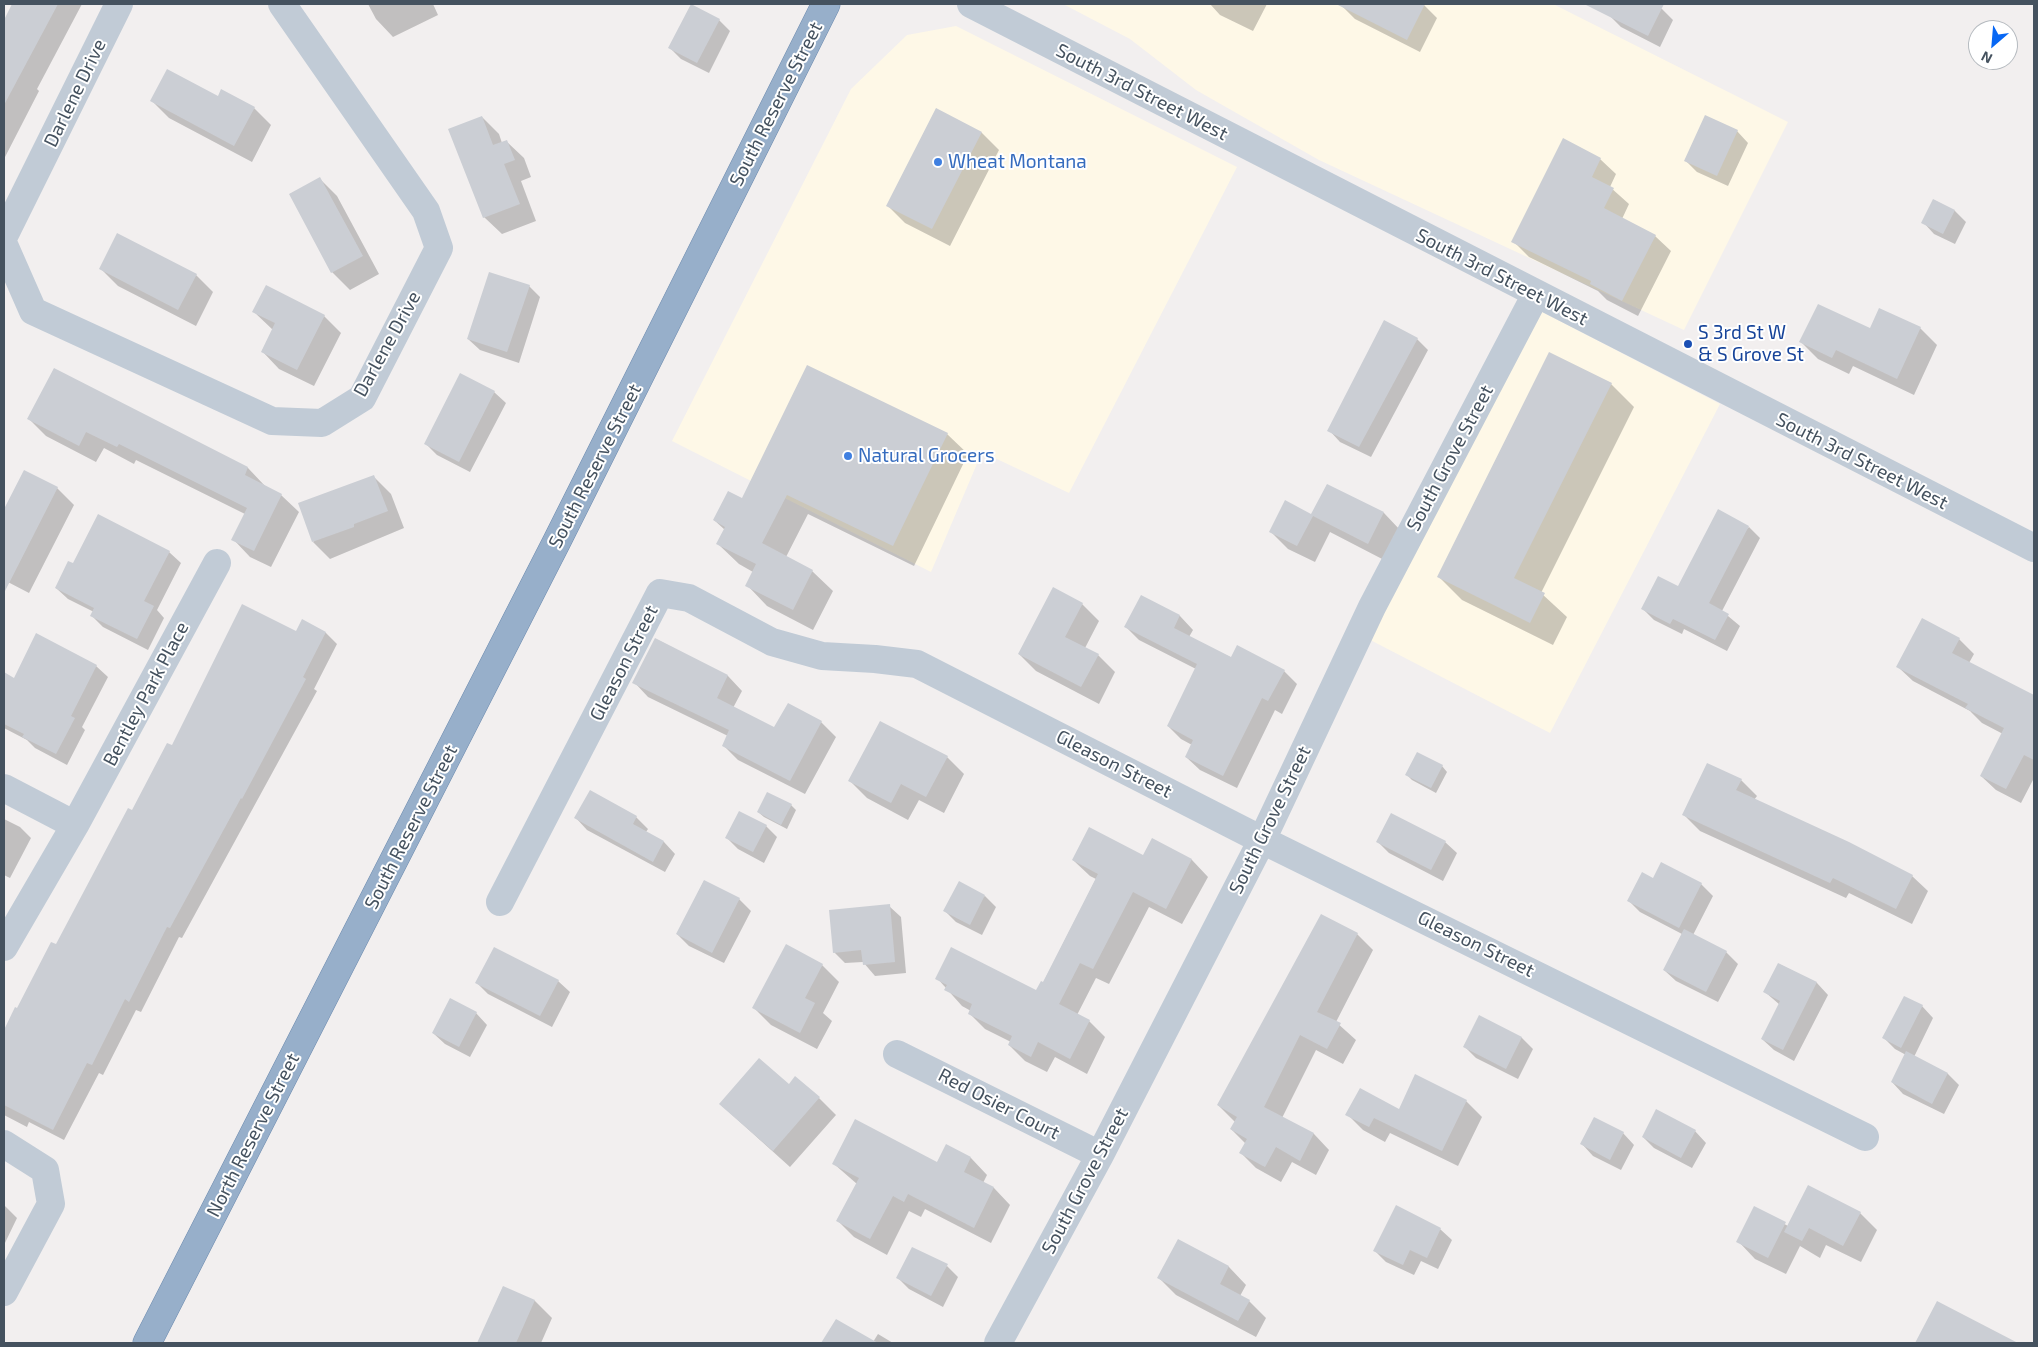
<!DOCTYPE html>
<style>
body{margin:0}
#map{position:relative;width:2038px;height:1347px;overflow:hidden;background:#f2efef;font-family:"Exo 2",sans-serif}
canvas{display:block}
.frame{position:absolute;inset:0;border:5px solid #45525f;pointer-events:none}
.north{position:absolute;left:1968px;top:20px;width:50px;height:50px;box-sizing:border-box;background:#fff;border:1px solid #b5babf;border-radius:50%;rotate:207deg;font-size:14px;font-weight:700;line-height:20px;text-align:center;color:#45525f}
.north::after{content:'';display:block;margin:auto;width:18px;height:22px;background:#0767f4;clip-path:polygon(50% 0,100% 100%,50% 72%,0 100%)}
</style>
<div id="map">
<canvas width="2038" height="1347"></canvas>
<div class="frame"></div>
<div class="north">N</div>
</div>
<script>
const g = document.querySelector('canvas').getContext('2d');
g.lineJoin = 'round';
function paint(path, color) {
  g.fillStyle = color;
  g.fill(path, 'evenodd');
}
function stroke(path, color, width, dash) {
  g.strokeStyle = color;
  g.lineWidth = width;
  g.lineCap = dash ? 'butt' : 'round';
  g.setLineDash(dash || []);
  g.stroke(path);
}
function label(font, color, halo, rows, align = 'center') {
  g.font = font + ' "Exo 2",sans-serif';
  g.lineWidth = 4;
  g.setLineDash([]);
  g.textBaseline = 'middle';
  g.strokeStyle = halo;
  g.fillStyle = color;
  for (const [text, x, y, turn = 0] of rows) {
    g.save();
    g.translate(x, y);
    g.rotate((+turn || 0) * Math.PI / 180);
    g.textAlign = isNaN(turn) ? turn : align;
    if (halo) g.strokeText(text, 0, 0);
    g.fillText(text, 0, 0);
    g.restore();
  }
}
paint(new Path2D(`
 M1063 4H1553L1788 122 1684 330 1319 160 1196 90 1130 39Z
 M956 26 1237 167 1069 493 982 452 931 572 672 441 851 89 907 35Z
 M1521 301 1720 404 1550 733 1351 630Z`), '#fef8e7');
paint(new Path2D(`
 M14 4H82L37 89 39 91 4 159V31L7 25 4 22Z
 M368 4H433L438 15 393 37 376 19Z
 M1210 4H1267L1253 31 1220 15Z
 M1344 4H1423L1437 18 1420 52 1355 19 1342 6Z
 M1615 4H1652L1662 9 1673 20 1660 47 1621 27 1609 15Z
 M719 20 730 31 709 73 681 59 670 48Z
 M218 98 254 108 271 125 252 162 169 118 152 101Z
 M937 110 982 133 999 150 950 246 905 223 888 206Z
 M482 117 499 134 502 143 506 141 524 158 531 177 521 181 536 221 502 234 484 217Z
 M1737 131 1748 143 1728 186 1697 172 1686 161Z
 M1600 159 1616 174 1610 187 1629 204 1622 219 1655 236 1671 251 1638 316 1607 300 1598 291 1529 257 1513 241Z
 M320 179 337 196 379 274 350 290 332 272 290 194Z
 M1934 200 1955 211 1966 222 1955 244 1934 234 1923 222Z
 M101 269 196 275 213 292 196 326 118 286Z
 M529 286 540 297 519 363 480 350 468 339Z
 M253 311 324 316 341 333 314 386 279 369 262 351 273 330Z
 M1920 328 1937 345 1914 395 1853 366 1849 374 1818 359 1801 342 1870 330Z
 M1417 339 1428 350 1371 457 1340 442 1329 430Z
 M54 369 248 468 265 486 281 495 299 512 271 567 250 557 233 539 245 514 136 460 134 464 104 448 96 462 46 436 29 419Z
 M1611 384 1634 407 1541 593 1567 617 1553 645 1462 600 1439 577Z
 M494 392 506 403 470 472 437 455 426 444Z
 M947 434 968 454 914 566 808 514 786 557 812 571 833 591 813 630 767 606 747 585 753 572 739 564 718 544 725 530 714 520Z
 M24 472 57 488 74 505 29 593 4 580V512Z
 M374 477 391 494 404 528 330 559 313 542Z
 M1327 485 1384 513 1401 531 1386 561 1330 532 1315 562 1288 549 1271 532 1312 515Z
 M1749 527 1760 538 1722 611 1740 626 1727 651 1684 629 1682 634 1654 620 1643 609 1678 588Z
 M169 552 181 563 157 610 164 618 148 650 103 627 92 616 94 612 68 599 56 588 73 565Z
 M1141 597 1180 616 1193 630 1189 637 1232 658 1284 671 1297 684 1282 714 1275 710 1237 788 1200 770 1186 757 1192 745 1181 739 1168 726 1196 669 1139 640 1126 627Z
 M1082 604 1099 621 1085 648 1098 655 1115 672 1099 704 1036 671 1019 654Z
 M302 621 326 633 337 644 314 689 317 691 182 938 179 937 141 1012 136 1010 103 1075 99 1073 64 1140 29 1122 27 1127 4 1115V1031L57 946 133 812 172 747 296 633Z
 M656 639 728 676 742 691 733 708 775 729 821 722 836 737 805 794 738 760 723 745 728 736 648 697 634 682Z
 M1959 639 1974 654 1969 663 2034 696V778L2021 803 1996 790 1981 776 2003 734 1982 723 1970 711 1913 681 1898 667Z
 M96 666 108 677 82 727 85 730 67 765 35 748 27 740 4 728V684L6 685 14 679Z
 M947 757 964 774 944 813 919 800 908 820 867 798 850 781Z
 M1442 766 1447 772 1436 793 1412 780 1407 775Z
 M1741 780 1757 796 1754 800 1912 876 1928 891 1912 924 1849 893 1846 898 1700 831 1684 815Z
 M791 805 796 810 787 829 764 817 758 812Z
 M636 817 648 829 646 832 664 842 675 854 665 872 587 830 576 818Z
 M4 819 20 827 31 838 10 878 4 875Z
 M766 826 777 837 764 863 738 849 727 838Z
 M1152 840 1192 860 1208 877 1182 924 1149 907 1109 984 1096 978 1077 1015 1089 1021 1105 1037 1087 1074 1055 1057 1047 1072 1025 1061 1009 1045 1011 1042 985 1029 969 1013 971 1011 962 1006 937 978 1037 991 1043 983 1096 879 1090 876 1073 860 1144 857Z
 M1378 842H1445L1457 853 1443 881 1389 853Z
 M1662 864 1701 884 1713 896 1693 935 1726 952 1738 964 1718 1002 1676 981 1664 970 1682 934 1640 912 1629 901 1654 880Z
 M704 881 739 899 751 911 724 963 689 946 677 934Z
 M985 896 996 907 982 935 956 922 945 911Z
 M889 906 901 917 906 973 875 976 863 962 845 963 834 952Z
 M1357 934 1373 950 1336 1022 1356 1040 1343 1064 1316 1050 1282 1118 1314 1134 1329 1150 1316 1175 1292 1162 1281 1182 1256 1168 1241 1153 1246 1144 1231 1129 1235 1122 1218 1105Z
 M1779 964 1817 983 1828 995 1794 1061 1774 1050 1762 1039 1780 1005 1765 992Z
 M822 965 839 982 823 1013 832 1021 817 1049 771 1025 754 1008Z
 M558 981 570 992 552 1027 488 994 477 983Z
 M1922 1006 1933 1018 1914 1057 1948 1074 1959 1085 1944 1114 1903 1094 1892 1082 1906 1055 1895 1049 1884 1038Z
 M476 1013 487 1025 470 1057 445 1044 433 1033Z
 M1480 1017 1522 1038 1533 1049 1518 1079 1476 1058 1464 1046Z
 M789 1085 819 1098 836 1115 790 1167 720 1104Z
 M1466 1101 1482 1117 1458 1166 1390 1133 1385 1142 1363 1130 1347 1114 1399 1111Z
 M1695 1131 1706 1143 1692 1168 1654 1148 1643 1137Z
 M1623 1133 1634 1145 1621 1170 1593 1156 1582 1144Z
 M946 1146 971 1158 987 1175 983 1183 994 1188 1010 1205 991 1243 925 1209 921 1217 909 1211 887 1255 854 1237 837 1220 857 1184 834 1164 937 1163Z
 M4 1205 17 1218 4 1245Z
 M1755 1208 1788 1226 1860 1213 1877 1230 1861 1262 1826 1245 1820 1258 1800 1246 1786 1274 1755 1259 1738 1241Z
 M1440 1229 1452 1240 1438 1269 1421 1261 1414 1275 1386 1262 1375 1251Z
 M1178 1241 1229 1267 1246 1285 1240 1296 1249 1301 1266 1318 1256 1337 1176 1295 1159 1278Z
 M947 1266 958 1277 943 1307 909 1289 898 1278Z
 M503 1287 535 1301 552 1318 541 1343H478Z
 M836 1320 873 1342 878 1334 893 1343H822Z
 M1991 1331 2004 1343H1920L1918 1341Z`), '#0003');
paint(new Path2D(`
 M12 4H58L4 105V20Z
 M691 4 720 19 697 63 668 48Z
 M1336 4H1425L1407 40Z
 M1584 4H1664L1648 36Z
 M167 69 218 96 221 89 255 107 234 146 150 101Z
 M936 108 982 132 932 229 886 206Z
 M1705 115 1738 130 1717 176 1684 161Z
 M482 116 493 145 507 140 515 160 504 164 520 204 483 218 448 129Z
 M1563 138 1601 158 1592 177 1614 188 1604 208 1656 235 1622 301 1590 284 1591 281 1511 242Z
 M320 177 363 256 331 273 289 194Z
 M1933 199 1955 210 1943 234 1921 223Z
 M117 233 197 274 178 310 99 269Z
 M489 272 530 285 507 352 467 339Z
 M266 285 325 315 297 370 261 352 275 323 252 312Z
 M1818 304 1870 328 1879 308 1921 327 1897 379 1836 350 1832 358 1799 342Z
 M1384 320 1418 338 1359 447 1327 431Z
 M1549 352 1612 383 1514 578 1545 593 1530 623 1437 577Z
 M807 365 948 433 893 546 787 495 762 543 813 570 793 610 745 586 756 564 716 544 725 527 713 520 728 491 742 498Z
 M54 368 248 467 245 475 282 494 254 551 231 540 247 508 119 444 117 447 86 432 79 446 27 419Z
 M460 373 495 391 459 462 424 444Z
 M24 470 58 487 4 593V509Z
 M374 475 388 511 354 524V527L312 542 298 503Z
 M1327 484 1384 512 1368 544 1313 516 1297 546 1269 532 1285 500 1311 514Z
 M1718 509 1749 526 1709 603 1729 614 1715 640 1673 619 1670 624 1641 609 1658 576 1678 586Z
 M98 514 170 551 144 601 154 606 137 639 90 616 94 608 55 588 68 561 73 563Z
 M1053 587 1083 603 1065 637 1099 654 1081 687 1018 654Z
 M1141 595 1180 615 1174 628 1231 657 1237 645 1285 670 1268 701 1262 698 1223 776 1185 757 1193 740 1167 726 1197 664 1124 627Z
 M242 604 296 631 302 619 326 632 303 677 306 679 242 799 241 798 170 928 167 927 129 1002 125 999 92 1065 87 1063 53 1130 4 1105V1030L15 1007 17 1008 51 942 56 944 128 808 132 810 167 743 172 745Z
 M1922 618 1960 638 1952 653 2034 695V760L2024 755 2006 789 1980 776 2004 728 1965 708 1968 704 1896 667Z
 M36 633 97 665 71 716 75 718 56 754 22 737 24 734 4 724V672L14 678Z
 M655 638 728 675 717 698 774 727 788 703 822 721 790 781 722 746 729 730 632 683Z
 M880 721 948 756 926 797 901 784 891 803 848 781Z
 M1417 752 1443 765 1431 788 1405 775Z
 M1707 763 1742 779 1736 790 1849 842 1913 875 1896 909 1833 878 1830 883 1682 815Z
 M590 790 637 816 633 824 664 841 653 862 574 818Z
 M767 792 792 804 781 825 757 812Z
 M739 811 767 825 753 852 725 838Z
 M1391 813 1446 841 1431 870 1376 842Z
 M1089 827 1143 855 1152 838 1192 859 1166 909 1133 892 1093 969 1080 963 1059 1004 1090 1020 1070 1059 1038 1042 1031 1057 1008 1045 1012 1036 968 1014 972 1004 944 990 947 985 935 979 951 947 1036 990 1041 981 1043 982 1098 874 1072 860Z
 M1661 862 1702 883 1679 928 1627 901 1642 872 1653 878Z
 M704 880 740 898 712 953 676 934Z
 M959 881 985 895 970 925 943 911Z
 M890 904 895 962 863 965 861 950 833 953 829 910Z
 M1321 914 1358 933 1317 1012 1341 1023 1327 1049 1300 1035 1264 1107 1314 1133 1300 1161 1276 1147 1265 1167 1239 1153 1247 1139 1230 1129 1237 1117 1217 1105Z
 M1684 929 1727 951 1706 992 1663 970Z
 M786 944 823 964 805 998 815 1003 800 1033 752 1008Z
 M494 947 559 980 540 1016 475 983Z
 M1778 963 1817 982 1783 1050 1761 1039 1780 1001 1763 992Z
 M1904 996 1923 1005 1901 1048 1882 1038Z
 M450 998 477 1012 459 1047 432 1033Z
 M1479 1015 1522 1037 1506 1069 1463 1047Z
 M1906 1051 1948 1073 1932 1104 1891 1082Z
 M759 1058 789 1084 795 1076 820 1097 773 1151 719 1104Z
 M1415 1074 1467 1100 1442 1151 1374 1118 1369 1127 1345 1115 1360 1088 1399 1109Z
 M1656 1109 1696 1130 1681 1158 1642 1137Z
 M1594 1117 1624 1132 1610 1160 1580 1144Z
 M855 1119 937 1162 946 1144 971 1157 964 1172 994 1187 974 1228 908 1194 904 1202 893 1196 870 1239 836 1221 859 1178 832 1164Z
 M1808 1185 1861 1212 1843 1246 1809 1228 1802 1241 1784 1232Z
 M1396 1205 1441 1228 1427 1258 1410 1250 1403 1265 1373 1251Z
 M1754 1206 1786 1222 1768 1258 1736 1242Z
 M1178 1239 1229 1266 1220 1284 1250 1300 1238 1321 1157 1278Z
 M912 1247 948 1264 931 1296 896 1278Z
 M503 1286 535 1300 516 1343H477Z
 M1937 1301 2018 1343H1915Z
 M836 1319 878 1343H821Z`), '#cbced4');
const trunk = new Path2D(`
 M147 1343 557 541 826 4`);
stroke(trunk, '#6d8baf', 29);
stroke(new Path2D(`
 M4 236 119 4
 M4 245 33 311 272 421 322 423 362 398 439 248 426 211 282 4
 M4 788 75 825
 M500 902 660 593 689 598 772 642 822 656 875 659 917 664 1262 840 1865 1137
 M4 947 75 825 217 563
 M897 1054 1100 1155
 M4 1144 45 1170 51 1204 4 1292
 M998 1343 1100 1155 1262 840 1372 607 1536 294`), '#c1cbd6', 28);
stroke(new Path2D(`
 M971 4 2034 548`), '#c1cbd6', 28);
stroke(trunk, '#97afca', 28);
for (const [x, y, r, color] of [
 [938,162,5,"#3f7fe0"],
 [1688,344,5,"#1a4fb4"],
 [848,456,5,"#3f7fe0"]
]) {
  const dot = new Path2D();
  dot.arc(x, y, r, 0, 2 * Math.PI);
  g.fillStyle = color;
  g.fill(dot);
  stroke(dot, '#fff', 2);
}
label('19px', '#45525f', '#fff', [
 ["South 3rd Street West",1142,92,27],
 ["Darlene Drive",75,93,-64],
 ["South Reserve Street",776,104,-63],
 ["South 3rd Street West",1502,277,27],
 ["Darlene Drive",387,344,-61],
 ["South Grove Street",1450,458,-62],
 ["South 3rd Street West",1862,461,27],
 ["South Reserve Street",595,466,-63],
 ["Gleason Street",624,663,-63],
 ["Bentley Park Place",146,694,-62],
 ["Gleason Street",1114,764,27],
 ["South Grove Street",1270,820,-64],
 ["South Reserve Street",411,827,-63],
 ["Gleason Street",1476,944,26],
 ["Red Osier Court",999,1104,27],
 ["North Reserve Street",253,1135,-63],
 ["South Grove Street",1085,1181,-62]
]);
label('19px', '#366cbe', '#fff', [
 ["Wheat Montana",948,162],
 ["Natural Grocers",858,456]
], 'left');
label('19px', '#164399', '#fff', [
 ["S 3rd St W",1698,333],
 ["& S Grove St",1698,355]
], 'left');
</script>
